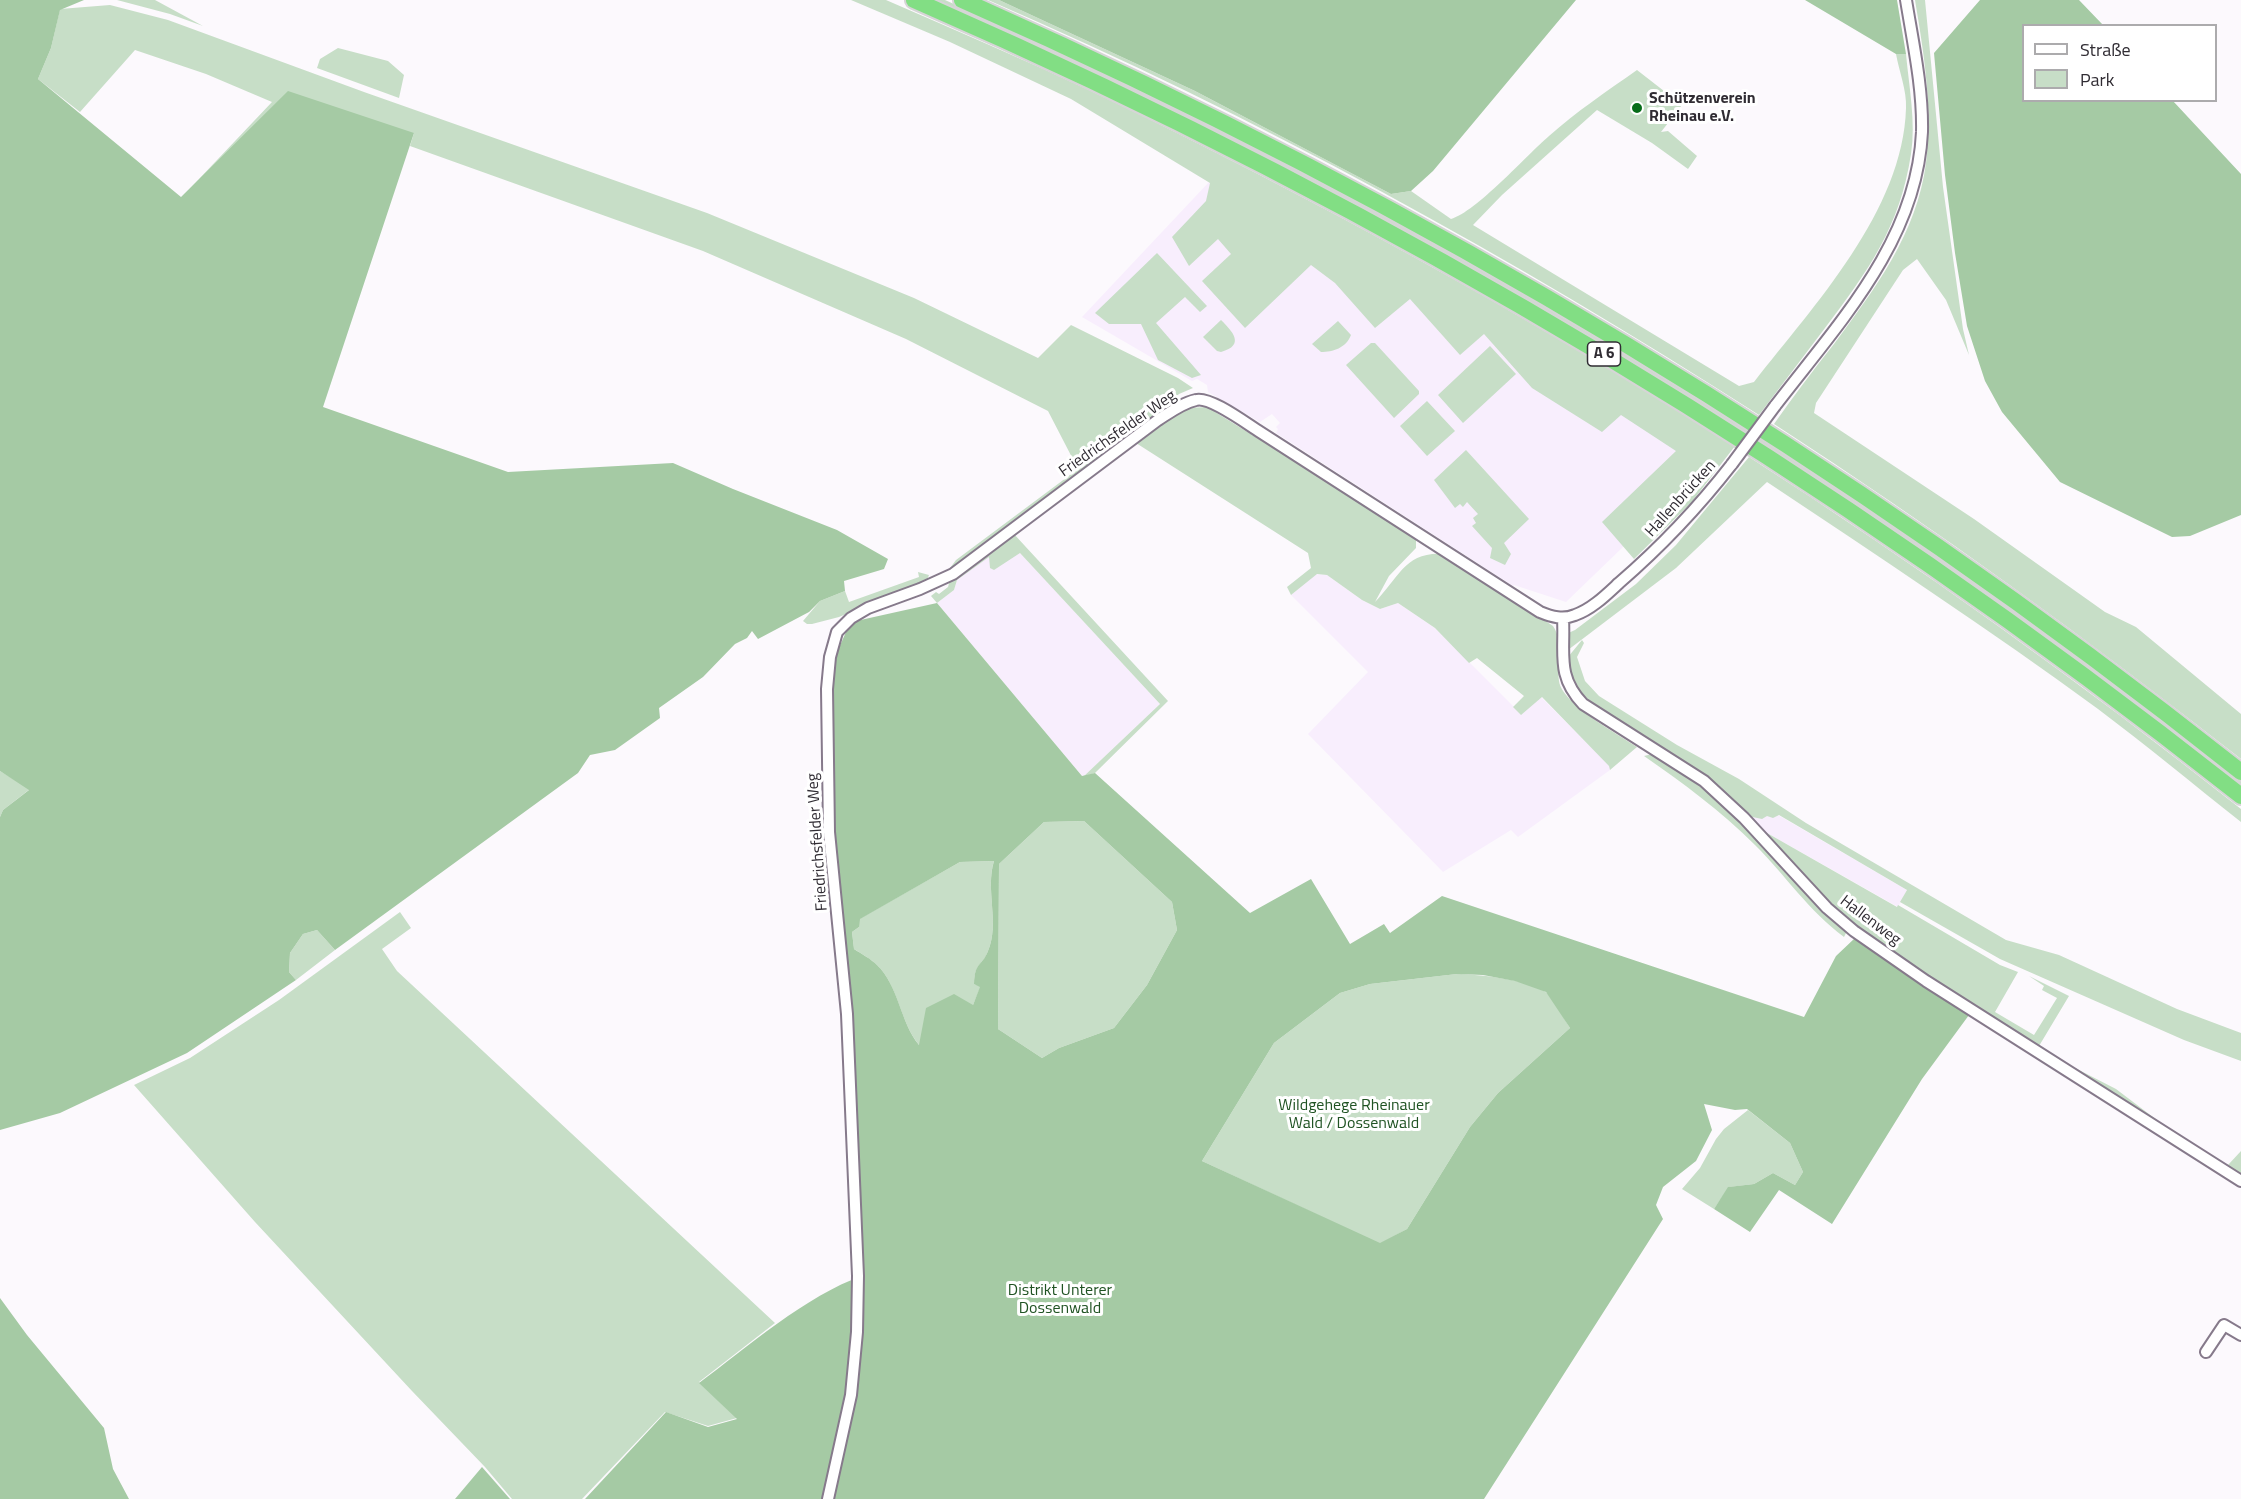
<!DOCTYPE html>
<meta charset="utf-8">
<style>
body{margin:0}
#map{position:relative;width:2241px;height:1499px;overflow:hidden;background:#fcf9fd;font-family:"Titillium Web",sans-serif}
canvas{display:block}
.legend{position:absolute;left:2022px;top:24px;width:195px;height:78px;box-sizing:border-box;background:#fff;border:2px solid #acabad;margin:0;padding:8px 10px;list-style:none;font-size:18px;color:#302c33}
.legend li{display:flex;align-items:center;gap:12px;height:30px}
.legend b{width:30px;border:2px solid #acabad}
</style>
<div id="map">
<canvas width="2241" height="1499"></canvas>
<ul class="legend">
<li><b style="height:8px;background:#fff"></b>Straße</li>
<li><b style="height:16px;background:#c7dec7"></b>Park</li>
</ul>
</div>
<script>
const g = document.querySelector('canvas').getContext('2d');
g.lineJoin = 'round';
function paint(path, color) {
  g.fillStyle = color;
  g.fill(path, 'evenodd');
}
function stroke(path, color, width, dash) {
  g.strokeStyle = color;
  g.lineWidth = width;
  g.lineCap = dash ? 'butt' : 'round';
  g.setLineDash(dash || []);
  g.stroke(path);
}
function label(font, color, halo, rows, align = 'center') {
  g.font = font + ' "Titillium Web",sans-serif';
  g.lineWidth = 6;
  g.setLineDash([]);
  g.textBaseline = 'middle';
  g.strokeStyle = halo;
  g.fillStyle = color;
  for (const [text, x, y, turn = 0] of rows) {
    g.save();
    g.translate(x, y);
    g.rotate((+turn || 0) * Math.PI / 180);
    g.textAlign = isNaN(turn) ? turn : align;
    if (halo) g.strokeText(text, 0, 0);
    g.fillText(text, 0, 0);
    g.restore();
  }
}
paint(new Path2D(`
 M1209 182 1702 453 1622 548 1566 602 1514 585 1513 586 1276 433 1278 429 1276 427 1280 423 1272 414 1260 422 1208 392 1207 385 1197 379 1192 381 1082 317Z
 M1009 541 1160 704 1083 777 937 603 954 590 957 580Z
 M1316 574 1327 575 1362 600 1380 609 1398 603 1435 628 1521 714 1541 697 1610 766V770L1518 837 1511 830 1443 872 1308 734 1368 672 1291 595Z
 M1778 815 1907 890 1898 907 1760 829 1748 816Z`), '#f8eefd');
paint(new Path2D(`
 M117 0H155L203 26 170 14Z
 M851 0H886C955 30 1025 60 1093 92 1314 198 1528 316 1735 446L1691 503 1634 559 1602 522 1676 451 1621 415 1602 432 1532 388 1484 334 1460 355 1410 299 1375 328 1335 283 1311 265 1245 328 1202 281 1231 254 1218 239 1189 266 1172 237 1206 201 1210 183 1071 99 950 42Z
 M932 0H945C1407 206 1847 463 2241 780V787C2146 713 2050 640 1951 571 1798 463 1638 364 1476 271 1300 170 1117 83 932 0Z
 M988 0H999L1195 91 1391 194 1411 191 1451 219C1476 212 1527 155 1549 136 1576 112 1607 91 1637 70L1682 105 1661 132 1668 131 1697 156 1688 169 1652 143 1597 110 1502 195 1473 225 1739 386 1754 382C1814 305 1903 211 1906 108 1907 91 1899 71 1896 54H1906C1909 87 1916 122 1911 154 1900 227 1868 271 1825 328 1803 357 1781 386 1759 415 1514 258 1255 115 988 0Z
 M1915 0H1925L1943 187 1963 329 1969 355 1946 300 1917 259 1903 270 1816 403 1814 413 1974 519 2105 612 2136 627 2241 714V759C2090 641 1935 528 1774 424 1793 397 1813 370 1834 344 1875 289 1917 233 1926 163 1933 109 1924 54 1915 0Z
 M110 5 168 20 364 92 707 213 914 298 1038 358 1071 325 1178 378 1193 388 1179 394 1151 419 967 559 947 572 956 560 1078 469 1048 411 906 339 703 251 410 146 414 133 181 198 272 102 206 74 135 50 80 112 38 79 51 48 60 9Z
 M338 48 388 61 404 75 399 98 317 68 320 59Z
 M1157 253 1207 306 1200 312 1185 297 1156 323 1201 375 1192 378 1158 360 1141 324H1109L1095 313Z
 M1221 320C1232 331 1246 345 1221 352L1217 351 1203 337Z
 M1338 321 1351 335C1346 348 1333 352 1321 352L1312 344Z
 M1371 343H1375L1419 391V394L1394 418 1346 365Z
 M1490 346 1516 374 1463 423 1438 395Z
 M1427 401 1455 431 1427 456 1400 426Z
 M1207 407 1416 536V548L1389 576 1375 602C1399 578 1405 551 1444 554L1553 626C1564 642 1557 663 1559 681 1562 704 1618 734 1637 747L1610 770 1609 766 1542 697 1521 715 1513 707 1524 696 1477 658 1469 663 1435 628 1398 603 1380 609 1362 600 1327 575 1317 574 1291 595 1287 587 1311 568 1308 553 1136 443 1169 418 1186 408Z
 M1466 450 1529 519 1504 543 1511 554 1505 565 1490 558 1492 548 1472 526 1476 523 1473 518 1478 514 1467 502 1463 507 1460 504 1455 508 1434 480Z
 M1749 457C1919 566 2083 684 2241 809V822C2193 784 2146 745 2098 709 1990 630 1878 556 1767 482L1676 568 1564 653V635L1575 630 1636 584 1676 545Z
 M1013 533 1168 701 1095 773 1083 777 1160 704 1020 553 994 570 990 568 989 557 957 580 954 590 937 603 931 596 936 592 939 594 948 587 950 580Z
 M918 572 929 575 927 580 839 617 812 624H807L803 621 820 601 845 591 849 602 919 577Z
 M1582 640 1584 643 1577 657 1585 681 1599 696 1677 745 1739 779 1806 823 2006 940 2059 955 2177 1009 2241 1033V1061L2184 1040 2000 959 1900 902 1907 890 1779 815 1773 818 1767 816 1762 819 1748 816 1581 697 1569 673 1568 657Z
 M1652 754C1697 773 1732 813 1766 847 1793 875 1820 903 1847 931L1844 937C1809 911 1786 876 1755 845 1721 811 1683 783 1644 756Z
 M0 771 30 789 3 810 0 817Z
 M1084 821 1172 902 1177 930 1147 985 1114 1028 1059 1048 1042 1058 998 1029 999 864 1044 822Z
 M1760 829 1897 907 1898 905 2000 965 2018 972 1995 1012 2034 1035 2057 998 2042 990 2044 986 2029 976 2069 996 2039 1046C1976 1007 1911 969 1853 923 1818 896 1789 861 1760 829Z
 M994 861C985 889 1000 923 988 951 982 967 975 961 974 984L981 986 973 1005 922 1038 920 1046C900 1023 899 987 878 966 871 959 862 954 854 949L852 932 859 927V919L960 862Z
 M400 912 411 928 382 949 397 971 775 1323 699 1382 737 1418 708 1426 665 1412 582 1499H512L485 1467 412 1391 255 1222 134 1085 190 1058 279 1000Z
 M317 930 335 950 296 980 289 972 290 953 303 934Z
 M1457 974C1477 974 1532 980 1547 993 1556 1002 1563 1017 1570 1028L1498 1093 1470 1127 1407 1229 1380 1244 1202 1161 1274 1043 1340 993 1370 984Z
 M2040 1050 2116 1089 2178 1136 2228 1165 2241 1151V1173L2228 1170Z
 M1748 1110 1790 1143 1803 1172 1795 1185 1773 1173 1754 1184 1729 1187 1714 1209 1682 1189 1700 1168 1716 1139 1724 1129Z`), '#c7dec7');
paint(new Path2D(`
 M0 0H84L60 10 51 48 38 79 181 197 288 91 414 133 323 407 508 472 673 463 733 489 837 530 888 559 884 569 844 581 845 591 820 601 809 612 758 639 752 631 747 638 735 644 703 677 659 708 660 718 615 750 590 755 578 773 335 950 317 930 303 934 290 953 289 972 296 980 187 1053 60 1113 0 1130V817L3 810 29 790 0 771Z
 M999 0H1576L1433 171 1411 191 1391 194 1195 91Z
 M1805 0H1897L1906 54H1896Z
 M1980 0H2079L2103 25 2024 26V100L2173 101 2241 174V515L2190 536 2172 537 2060 482 2002 412 1985 381 1967 326 1955 253 1945 175 1934 53Z
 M937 603 1082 776 1095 773 1250 913 1311 879 1350 944 1384 924 1390 933 1442 896 1804 1017 1836 956 1855 938 1969 1015 1922 1079 1832 1224 1779 1190 1750 1232 1714 1209 1728 1187 1754 1184 1773 1173 1795 1185 1803 1172 1790 1143 1747 1109 1735 1110 1704 1104 1712 1130 1696 1161 1663 1187 1656 1205 1663 1219 1484 1499H585L666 1412 708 1427 737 1419 699 1383C746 1348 807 1295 862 1276L851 1014 834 833 830 688 838 650 846 632 856 621ZM1084 821 1172 902 1177 930 1147 985 1114 1028 1059 1048 1042 1058 998 1029 999 864 1044 822ZM994 861C985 890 1000 923 988 951 981 968 975 961 974 984L980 987 973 1005 954 994 926 1008 919 1045C900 1022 899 986 877 965 871 959 862 954 854 949L852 932 859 927 860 919 960 862ZM1457 974 1483 975 1515 981 1546 992 1570 1028 1498 1093 1470 1127 1407 1229 1380 1243 1202 1161 1274 1043 1340 993 1370 984Z
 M0 1298 27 1335 104 1428 113 1469 129 1499H0Z
 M482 1467 510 1499H455Z`), '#a5caa4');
const minor = new Path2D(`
 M1775 406C1838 324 1917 241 1922 132 1923 88 1913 43 1906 0
 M1563 618C1565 653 1556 676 1583 704L1704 781 1744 818 1827 908 1854 931 1926 981 2241 1181
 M2206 1352 2224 1325 2241 1335
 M828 1499 851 1395 857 1332 858 1276 847 1014 829 832 827 689 830 657 837 632 851 618 868 608 920 589 953 574 1158 420C1169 413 1182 403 1196 400 1210 396 1247 424 1260 432L1540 612C1552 617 1563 620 1575 615 1592 609 1606 595 1619 583 1663 545 1697 509 1732 464`);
const highway = new Path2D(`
 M914 0C1392 208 1833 473 2241 796
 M962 0C1419 201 1850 461 2241 772`);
stroke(minor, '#867a8b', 14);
stroke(highway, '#d6d5d6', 20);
stroke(minor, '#fff', 10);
stroke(highway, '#82de84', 16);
const minorBridge = new Path2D(`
 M1732 464 1775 406`);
stroke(minorBridge, '#867a8b', 14, []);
stroke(minorBridge, '#fff', 10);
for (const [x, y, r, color] of [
 [1637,108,6,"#076c19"]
]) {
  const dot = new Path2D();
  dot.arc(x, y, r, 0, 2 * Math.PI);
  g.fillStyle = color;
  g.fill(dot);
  stroke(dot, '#fff', 2);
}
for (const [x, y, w] of [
 [1604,354,33]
]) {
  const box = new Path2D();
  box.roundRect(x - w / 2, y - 12, w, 24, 4.5);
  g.fillStyle = '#fff';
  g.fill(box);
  stroke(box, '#302c33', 1.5);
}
label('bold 15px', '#302c33', null, [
 ["A 6",1604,354]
]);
label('bold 16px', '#302c33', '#fff', [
 ["Schützenverein",1649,99],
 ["Rheinau e.V.",1649,117]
], 'left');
label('16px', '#302c33', '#fff', [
 ["Friedrichsfelder Weg",1118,434,-35],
 ["Hallenbrücken",1681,499,-48],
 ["Friedrichsfelder Weg",818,842,-94],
 ["Hallenweg",1870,921,37]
]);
label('16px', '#205323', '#fff', [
 ["Wildgehege Rheinauer",1354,1106],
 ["Wald / Dossenwald",1354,1124],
 ["Distrikt Unterer",1060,1291],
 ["Dossenwald",1060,1309]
]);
</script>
